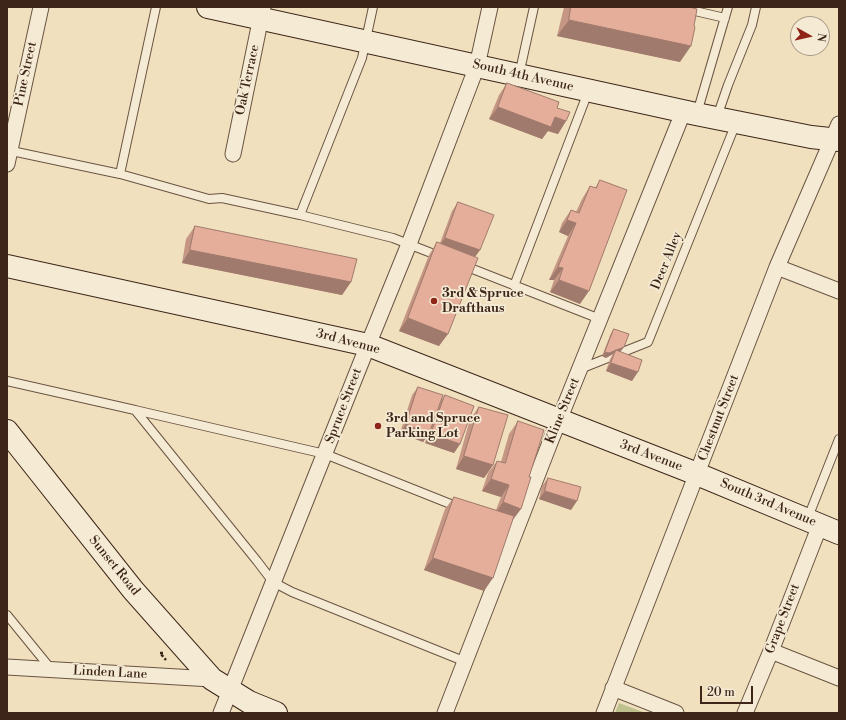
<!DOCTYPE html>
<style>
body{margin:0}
#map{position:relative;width:846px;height:720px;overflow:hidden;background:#f0e0be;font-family:"Libre Bodoni",serif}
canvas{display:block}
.frame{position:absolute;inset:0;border:8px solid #3d2619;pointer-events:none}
.north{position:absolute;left:790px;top:16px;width:40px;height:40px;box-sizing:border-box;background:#f5ebd5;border:1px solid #ab9c8a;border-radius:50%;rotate:98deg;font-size:11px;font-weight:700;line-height:16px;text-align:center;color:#3d2619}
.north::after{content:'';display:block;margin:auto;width:14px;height:18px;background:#8f2418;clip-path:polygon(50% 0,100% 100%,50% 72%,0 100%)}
.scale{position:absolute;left:700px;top:686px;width:53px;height:18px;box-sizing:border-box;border:2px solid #3d2619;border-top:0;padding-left:5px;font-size:12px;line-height:14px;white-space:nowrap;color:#3d2619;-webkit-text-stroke:3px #f5ebd5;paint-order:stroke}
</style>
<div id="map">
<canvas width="846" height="720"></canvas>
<div class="frame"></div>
<div class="north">N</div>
<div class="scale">20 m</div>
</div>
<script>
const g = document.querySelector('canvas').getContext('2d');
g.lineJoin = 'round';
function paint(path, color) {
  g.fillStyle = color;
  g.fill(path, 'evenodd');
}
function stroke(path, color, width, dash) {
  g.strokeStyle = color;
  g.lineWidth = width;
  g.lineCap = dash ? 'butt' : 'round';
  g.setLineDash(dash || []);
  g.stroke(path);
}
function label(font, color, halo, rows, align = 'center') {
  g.font = font + ' "Libre Bodoni",serif';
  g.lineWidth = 3.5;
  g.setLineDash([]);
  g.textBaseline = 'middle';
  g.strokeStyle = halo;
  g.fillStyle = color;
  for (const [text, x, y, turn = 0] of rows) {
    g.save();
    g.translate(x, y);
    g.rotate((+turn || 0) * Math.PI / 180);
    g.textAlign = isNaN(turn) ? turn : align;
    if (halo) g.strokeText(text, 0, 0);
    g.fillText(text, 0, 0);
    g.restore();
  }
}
paint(new Path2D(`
 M619 703 646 713H615Z`), '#bec18e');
const lane = new Path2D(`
 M683 7 682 8 725 18
 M519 75 534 7
 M697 113 728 7
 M717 117 728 85 752 25 756 7
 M7 150 120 174 209 199 222 198 300 215 393 238 439 256
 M120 174 156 7
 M300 215 362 58 373 7
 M465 266 600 319
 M514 286 588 92
 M580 369 648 342 736 123
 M7 381 135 410 257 561 273 582 292 592 466 662
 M135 410 325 454 458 507
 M807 520 839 439
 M7 615 51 669`);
const street = new Path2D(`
 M233 154 263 7
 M7 164 41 7
 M777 267 839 291
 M771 651 839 678
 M7 667 212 679
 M613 688 676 713
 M221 713 368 345 409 244 477 66 490 7
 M445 713 551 440 684 110
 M604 713 777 267 839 124
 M745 713 771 651 820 525`);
const secondary = new Path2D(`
 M208 7 696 114 811 137 839 140
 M7 266 368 345 697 474 839 533
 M7 431 133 590 212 679 249 702 276 713`);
stroke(lane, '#6a5442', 10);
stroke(street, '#6a5442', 17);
stroke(secondary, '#3d2619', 24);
stroke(new Path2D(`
 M163 653H160L166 660`), '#3d2619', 2.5, [3, 2]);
stroke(lane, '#f5ebd5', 8);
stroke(street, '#f5ebd5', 15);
stroke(secondary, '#f5ebd5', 22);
paint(new Path2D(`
 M564 7H689L680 62 557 36Z
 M507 83 557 108 566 121 558 134 548 131 542 139 489 119 499 95Z
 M600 180 580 304 550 292 554 280H549L568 236 559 232 562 223 571 210 576 212 582 199 590 186 595 188Z
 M458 202 480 250 475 257 439 346 399 331 429 255 437 242 440 243 452 211Z
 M195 226 351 282 342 295 182 263 186 239Z
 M614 329 621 351 620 352 632 381 606 371 610 359 613 354 606 358 602 356 611 333Z
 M418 387 440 402 445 395 460 444 454 453 425 443 428 435 423 442 400 433 412 395Z
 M479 407 493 465 484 478 456 469 470 419Z
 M518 421 512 521 484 591 424 570 445 509 454 497 496 510 501 497 482 491 488 473 497 461 501 462 509 434Z
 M548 478 571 510 539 499 542 486Z`), '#c59684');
paint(new Path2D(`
 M569 20 691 46 680 62 557 36Z
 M498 107 555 117 566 121 558 134 548 131 542 139 489 119Z
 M567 220 576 223 568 236 559 232Z
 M445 238 480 250 474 258 439 246Z
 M190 250 351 282 342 295 182 263Z
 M558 267 563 268 554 280H549Z
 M559 280 589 291 580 304 550 292Z
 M408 318 448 334 439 346 399 331Z
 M624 347 621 351 615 354 616 350 613 354 606 358 602 356 605 352Z
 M611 363 638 372 632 381 606 371Z
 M406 424 429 434 423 442 400 433Z
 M431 434 460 444 454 453 425 443Z
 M464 456 493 465 484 478 456 469Z
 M491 479 509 485 501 497 482 491Z
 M545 491 577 501 571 510 539 499Z
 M503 502 521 509 512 521 494 515Z
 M433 558 493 578 484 591 424 570Z`), '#a07a6c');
const building = new Path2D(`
 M571 7H689L697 9 694 26 695 27 691 46 569 20Z
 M507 83 559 102 557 108 570 112 566 121 555 117 551 127 498 107Z
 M600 180 627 190 589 291 559 280 563 268 558 267 576 223 567 220 571 210 579 213 590 186 596 188Z
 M458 202 494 215 480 250 445 238Z
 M195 226 357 259 351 282 190 250Z
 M437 242 478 258 448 334 408 318Z
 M614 329 629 334 624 347 609 353 605 352Z
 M616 350 642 360 638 372 611 363Z
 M418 387 443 395 429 434 406 424Z
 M445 395 474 406 460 444 431 434Z
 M479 407 508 415 493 465 464 456Z
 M518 421 544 430 529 477H531L521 509 503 502 509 485 491 479 497 461 505 463Z
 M548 478 581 487 577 501 545 491Z
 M454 497 514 516 493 578 433 558Z`);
paint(building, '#e5ae9a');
stroke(building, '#a07a6c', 1);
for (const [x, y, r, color] of [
 [434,301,4,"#8f2418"],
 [378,426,4,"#8f2418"]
]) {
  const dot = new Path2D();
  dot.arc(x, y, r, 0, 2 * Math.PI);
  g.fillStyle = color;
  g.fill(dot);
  stroke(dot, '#f5ebd5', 1.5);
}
label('13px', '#3d2619', '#f5ebd5', [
 ["Pine Street",26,74,-78],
 ["South 4th Avenue",523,76,13],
 ["Oak Terrace",248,80,-78],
 ["Deer Alley",667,261,-68],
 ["3rd Avenue",348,342,15],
 ["Spruce Street",344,406,-69],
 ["Kline Street",563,411,-68],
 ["Chestnut Street",719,418,-69],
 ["3rd Avenue",651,456,21],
 ["South 3rd Avenue",768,503,23],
 ["Sunset Road",114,566,51],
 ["Grape Street",783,619,-69],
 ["Linden Lane",110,673,3]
]);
label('bold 13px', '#3d2619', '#f5ebd5', [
 ["3rd & Spruce",442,294],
 ["Drafthaus",442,309],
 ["3rd and Spruce",386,419],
 ["Parking Lot",386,434]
], 'left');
</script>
